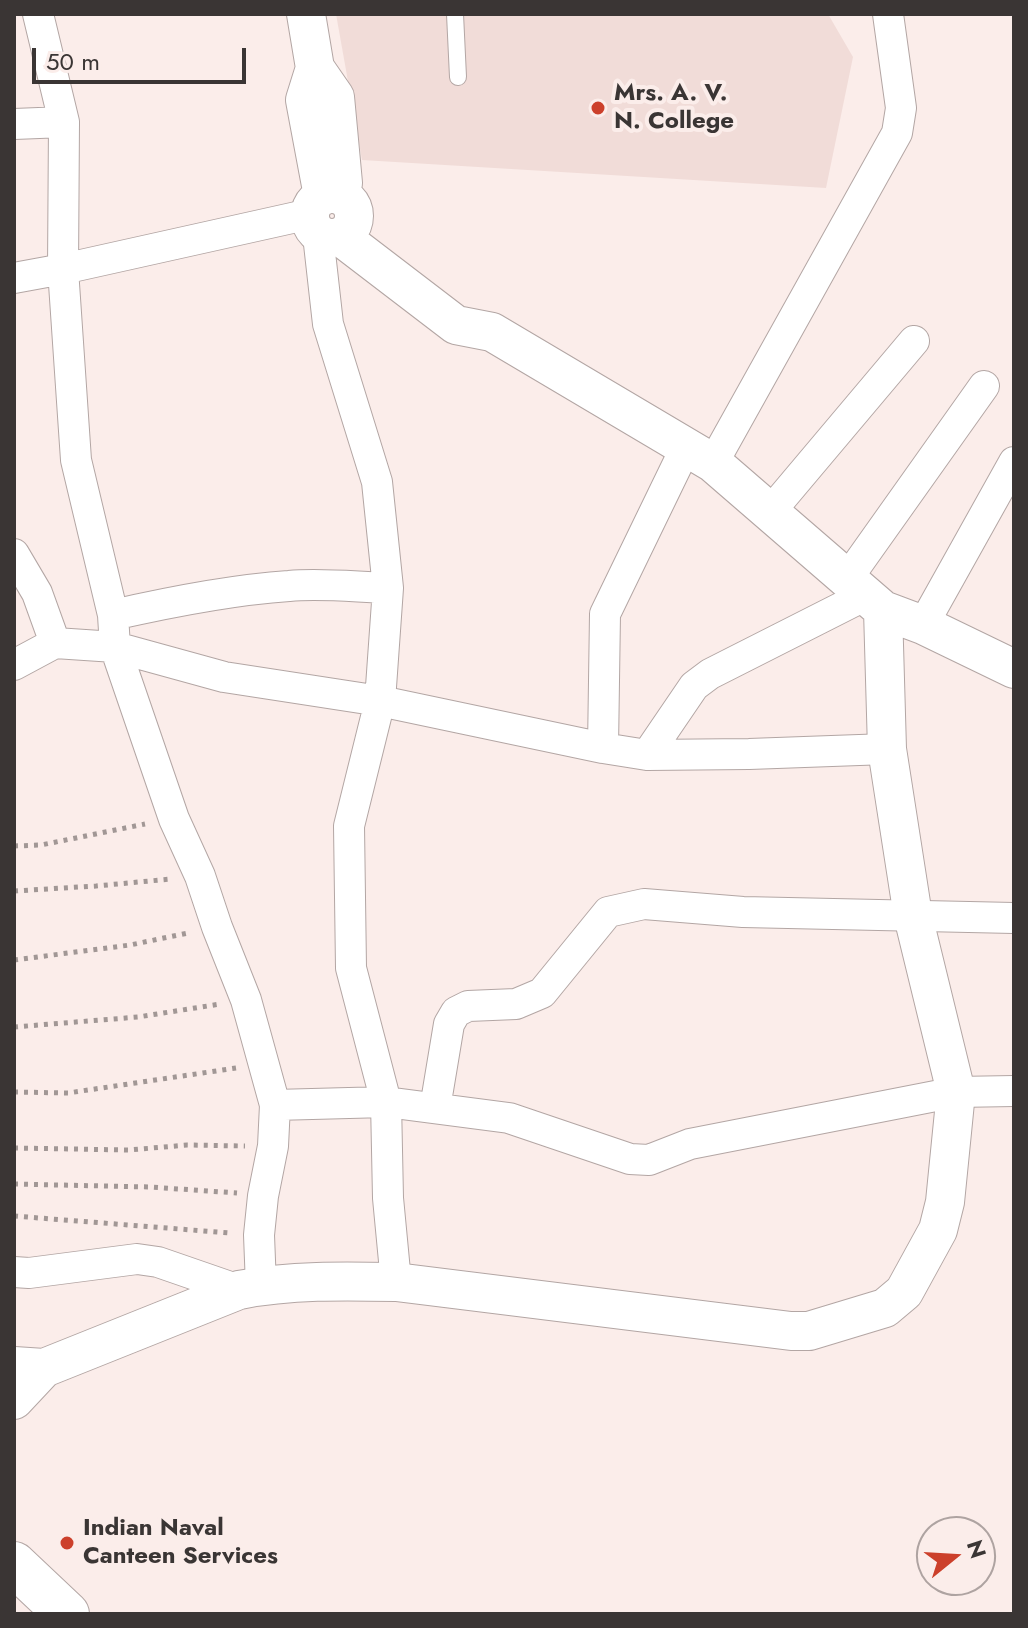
<!DOCTYPE html>
<style>
body{margin:0}
#map{position:relative;width:1028px;height:1628px;overflow:hidden;background:#fbedea;font-family:Jost,sans-serif}
canvas{display:block}
.frame{position:absolute;inset:0;border:16px solid #3a3534;pointer-events:none}
.north{position:absolute;left:916px;top:1516px;width:80px;height:80px;box-sizing:border-box;background:#fbedea;border:2px solid #aea3a1;border-radius:50%;rotate:72deg;font-size:22px;font-weight:700;line-height:32px;text-align:center;color:#3a3534}
.north::after{content:'';display:block;margin:auto;width:28px;height:36px;background:#cc402b;clip-path:polygon(50% 0,100% 100%,50% 72%,0 100%)}
.scale{position:absolute;left:32px;top:48px;width:214px;height:36px;box-sizing:border-box;border:4px solid #3a3534;border-top:0;padding-left:10px;font-size:24px;line-height:28px;white-space:nowrap;color:#3a3534;-webkit-text-stroke:6px #fbedea;paint-order:stroke}
</style>
<div id="map">
<canvas width="1028" height="1628"></canvas>
<div class="frame"></div>
<div class="north">N</div>
<div class="scale">50 m</div>
</div>
<script>
const g = document.querySelector('canvas').getContext('2d');
g.lineJoin = 'round';
function paint(path, color) {
  g.fillStyle = color;
  g.fill(path, 'evenodd');
}
function stroke(path, color, width, dash) {
  g.strokeStyle = color;
  g.lineWidth = width;
  g.lineCap = dash ? 'butt' : 'round';
  g.setLineDash(dash || []);
  g.stroke(path);
}
function label(font, color, halo, rows, align = 'center') {
  g.font = font + ' Jost,sans-serif';
  g.lineWidth = 8;
  g.setLineDash([]);
  g.textBaseline = 'middle';
  g.strokeStyle = halo;
  g.fillStyle = color;
  for (const [text, x, y, turn = 0] of rows) {
    g.save();
    g.translate(x, y);
    g.rotate((+turn || 0) * Math.PI / 180);
    g.textAlign = isNaN(turn) ? turn : align;
    if (halo) g.strokeText(text, 0, 0);
    g.fillText(text, 0, 0);
    g.restore();
  }
}
paint(new Path2D(`
 M336 14H828L853 57 826 188 362 160Z`), '#f1dcd8');
const service = new Path2D(`
 M455 14 458 77`);
const minor = new Path2D(`
 M38 14 64 122
 M14 124 64 122 63 269 310 214
 M318 235 328 324 377 482 388 588 380 701 349 826 351 968 386 1102 388 1198 396 1282
 M14 278 63 269 76 460 113 615 115 647 224 677 380 701 603 748 647 755 749 754 887 749
 M713 463 897 133 901 108 888 14
 M770 512 914 341
 M14 554 37 593 55 643 14 665
 M847 579 984 386
 M113 615C170 602 230 590 289 586 321 583 355 587 388 588
 M923 625 1014 462
 M55 643 115 647 174 819 200 876 217 927 246 1000 275 1105 273 1146 263 1196 259 1235 261 1286
 M603 748 605 614 686 447
 M647 755 694 686 710 674 866 595
 M275 1105 386 1102 509 1118 630 1159 649 1160 690 1144 956 1092 1014 1091
 M435 1108 449 1024 456 1012 468 1006 516 1004 542 993 608 912 644 904 743 912 1014 918
 M14 1272 29 1273 137 1259 158 1262 239 1290`);
const tertiary = new Path2D(`
 M306 14 315 68 305 100 323 196
 M315 68 335 97 343 183
 M310 216a22 22 0 1 1 44 0a22 22 0 1 1-44 0Z
 M341 237 456 325 492 332 713 463 883 610 923 625 1014 669
 M14 1366 44 1368 239 1290C291 1280 343 1281 396 1282L791 1331H809L885 1308 904 1292 938 1230 945 1202 956 1092 913 916 887 749 883 610
 M14 1400 44 1368`);
const primary = new Path2D(`
 M14 1564 67 1614`);
stroke(service, '#b3a6a4', 18);
stroke(minor, '#b3a6a4', 32);
stroke(tertiary, '#b3a6a4', 40);
stroke(primary, '#b3a6a4', 46);
stroke(new Path2D(`
 M14 846 41 845 145 824
 M14 891 96 886 171 879
 M14 960 130 945 188 933
 M14 1027 138 1017 220 1004
 M14 1092 68 1093 236 1068
 M14 1148 129 1150 187 1145 245 1146
 M14 1184 150 1187 237 1193
 M14 1216 230 1233`), '#a19795', 5, [4, 6]);
stroke(service, '#fff', 16);
stroke(minor, '#fff', 30);
stroke(tertiary, '#fff', 38);
stroke(primary, '#fff', 44);
for (const [x, y, r, color] of [
 [598,108,8,"#cc402b"],
 [67,1543,8,"#cc402b"]
]) {
  const dot = new Path2D();
  dot.arc(x, y, r, 0, 2 * Math.PI);
  g.fillStyle = color;
  g.fill(dot);
  stroke(dot, '#fbedea', 3);
}
label('bold 24px', '#3a3534', '#fbedea', [
 ["Mrs. A. V.",614,94],
 ["N. College",614,122],
 ["Indian Naval",83,1529],
 ["Canteen Services",83,1557]
], 'left');
</script>
